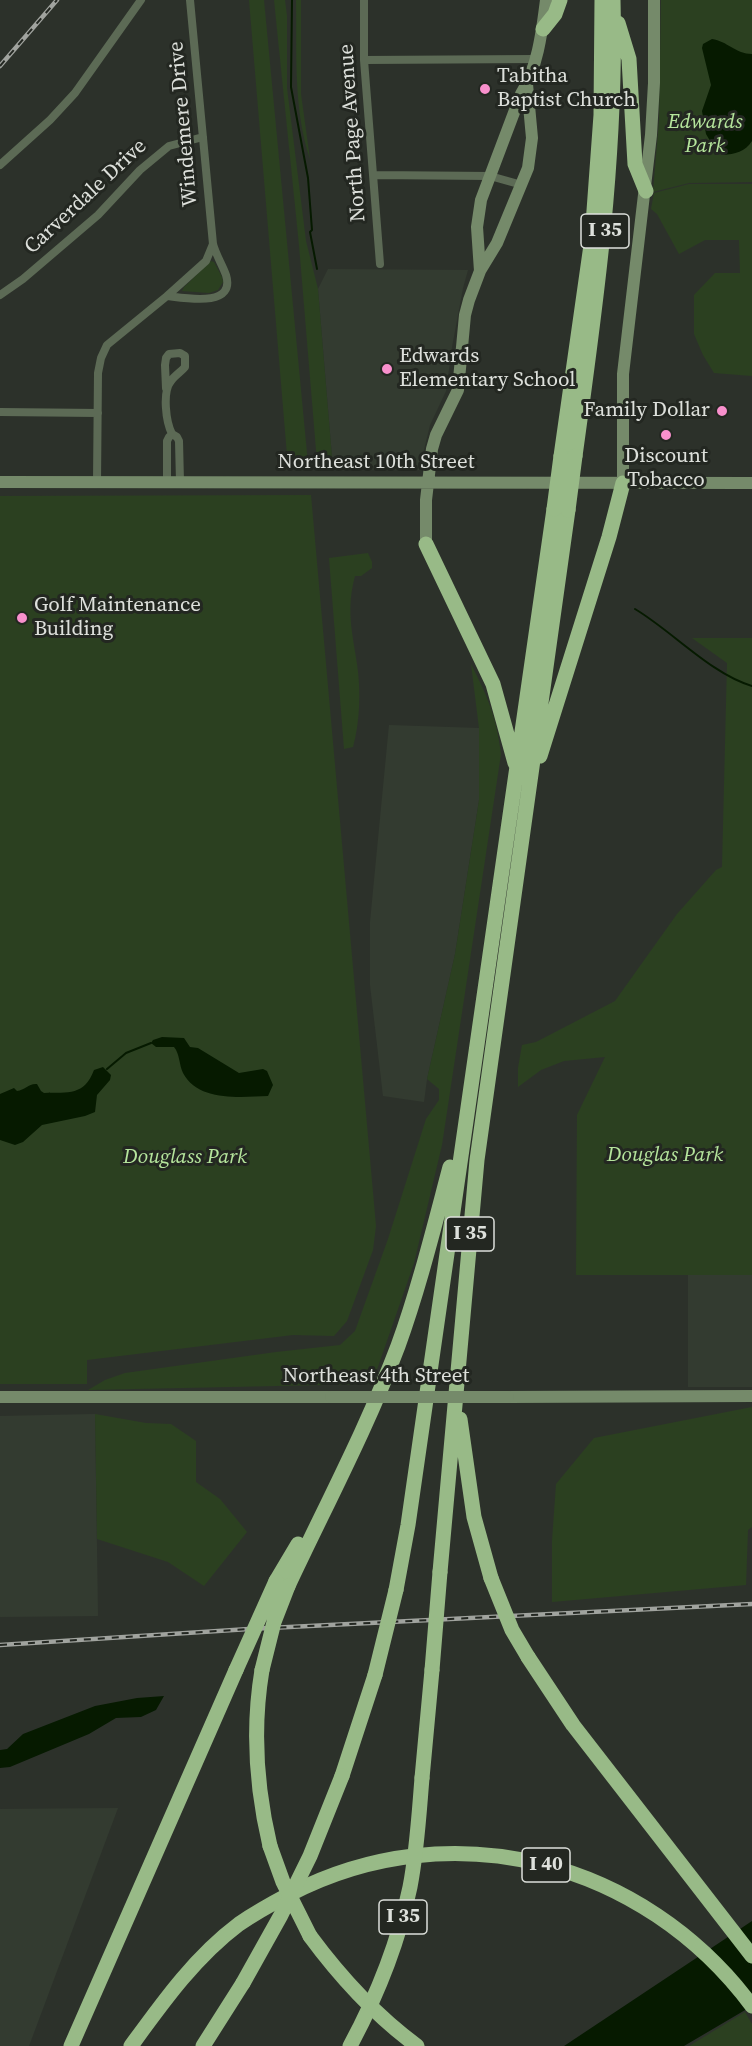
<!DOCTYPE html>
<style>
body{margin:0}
canvas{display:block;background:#2c312a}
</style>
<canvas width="752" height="2046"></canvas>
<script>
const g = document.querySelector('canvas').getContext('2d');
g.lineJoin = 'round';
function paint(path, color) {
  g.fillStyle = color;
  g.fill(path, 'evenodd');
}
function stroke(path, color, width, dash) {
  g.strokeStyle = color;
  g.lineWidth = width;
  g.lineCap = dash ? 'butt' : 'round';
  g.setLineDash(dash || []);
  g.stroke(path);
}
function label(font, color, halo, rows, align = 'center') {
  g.font = font + ' "Source Serif 4",serif';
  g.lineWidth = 6;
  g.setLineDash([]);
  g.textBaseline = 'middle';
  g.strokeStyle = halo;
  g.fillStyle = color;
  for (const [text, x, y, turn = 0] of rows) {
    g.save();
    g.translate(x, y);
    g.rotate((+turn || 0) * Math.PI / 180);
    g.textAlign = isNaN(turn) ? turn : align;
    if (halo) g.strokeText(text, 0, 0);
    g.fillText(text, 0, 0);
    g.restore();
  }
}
paint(new Path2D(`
 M328 269 468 270 463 288 452 347 446 391 430 425 419 470 333 469 318 289Z
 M389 725 479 728V800L455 954 427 1079 424 1102 383 1096 370 985V922Z
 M752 1275V1387H688V1275Z
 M95 1414 98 1616 0 1617V1416Z
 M118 1808 29 2046H0V1809Z`), '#333b30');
paint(new Path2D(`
 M249 0H264L307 453 308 463 305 466 288 467Z
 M274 0H285L287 16V88L306 241 318 289 333 469 317 462 299 245Z
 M296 0H301V94L310 159C293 108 297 53 296 0Z
 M661 0H752V182L689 183 653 192 659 120Z
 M689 184H752V376L714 373 703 355 694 334V295L715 273H740L739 240H705L679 254 657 214 651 209 654 193Z
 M211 261 214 262 222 277 223 282 218 290 209 293 182 291 184 287Z
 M311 495 376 1226 373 1250 347 1321 334 1336 293 1335 87 1360V1384H0V496Z
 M368 553 372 562V568L361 576H355C346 609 352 631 357 664 361 690 360 722 353 747L344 749 329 558Z
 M692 638H752V1275H576L577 1115 605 1057 564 1061 541 1070 518 1087V1068L522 1045 536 1042 615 1001 677 914 716 870 722 867 727 663Z
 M471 664C488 698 496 715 501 754L442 1145 414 1263 372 1384 88 1390 105 1380 125 1373 276 1352 340 1345 355 1331 388 1239 426 1119 439 1100V1089L427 1079 455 954 479 800V728Z
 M752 1407V1527L748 1530 746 1585 552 1602V1541L556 1484 594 1438Z
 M95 1414 146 1423 171 1424 196 1441V1482L220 1499 247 1532 204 1586 168 1562 97 1539Z
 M745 2012 752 2024V2046H689Z`), '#2b4020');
paint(new Path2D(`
 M712 39C727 41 736 54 752 54V141C745 152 735 154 723 155L713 146 706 134 702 111 711 85 702 48 703 44Z
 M162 1037 184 1038 190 1047 198 1048 239 1073 263 1069 267 1071 273 1085 268 1096C241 1097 198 1102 183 1073 179 1065 180 1054 174 1047H156L151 1043 153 1040Z
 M103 1067 111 1075 110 1080 97 1095 95 1112 85 1116 42 1125 23 1142 15 1145 0 1140V1094L14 1088 17 1091C25 1090 29 1083 37 1084L41 1091 44 1093C69 1092 84 1096 94 1070Z
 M164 1696 156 1710 141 1717 116 1718 89 1734 10 1767 0 1768V1750L7 1749 23 1734 95 1706 137 1698Z
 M752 1921V2006L684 2046H564Z`), '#061a00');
stroke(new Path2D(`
 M292 0 291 87 308 178 312 230 310 232 317 269
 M635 609C672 631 711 674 752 686
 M107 1069 126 1053 151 1043`), '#061a00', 2);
stroke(new Path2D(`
 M364 0V60L380 264
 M364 60 535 59
 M0 165 50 120 75 93 141 0
 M373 175 490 176 522 185
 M0 295 23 279 98 215 140 170 169 146 203 137
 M167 296 206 261 213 244
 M166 388 165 365 166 358 169 354 180 353 185 356V367C181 372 175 375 171 381 162 392 166 422 172 434
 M0 412 98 413
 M97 482 98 373 101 358 107 345 167 296C185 298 236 308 226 275 222 264 216 255 213 244L190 0
 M167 482V441L169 437 172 434 177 437 179 441 180 482`), '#5c6a55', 8);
stroke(new Path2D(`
 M480 271 477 227 481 200 521 94C538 67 542 31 546 0
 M0 482 752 483
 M623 483V374L651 135 654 83V0
 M426 544V500L432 449 436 435 458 390 465 315 469 300 480 271 497 243 528 168 532 138 527 84
 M0 1397H331
 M508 1397 752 1396`), '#758a6a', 12);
stroke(new Path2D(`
 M618 23 629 59 635 164 646 191
 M543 29 555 14 560 0
 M561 456 592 238 601 115 602 0
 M575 456C596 305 617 154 613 0
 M426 544 493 684 515 763
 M540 756 609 537 623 483
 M460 1419 474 1517 491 1578
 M440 1572 477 1160 568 510
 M276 1581 298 1544
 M288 1586C325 1507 367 1428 398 1346 419 1288 434 1227 450 1167
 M396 1590 408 1525 554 509
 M528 1657 573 1725 752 1956
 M262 1670C252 1730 256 1787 270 1846
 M342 1776 375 1675
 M422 1778 432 1670
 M310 1936C341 1978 375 2015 417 2046
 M71 2046 236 1670
 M131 2046C163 2002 195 1957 239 1924 255 1913 273 1903 290 1894 452 1810 644 1861 752 2006
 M203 2046 243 1983`), '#98ba87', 15);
const rail = new Path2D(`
 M0 66 57 0
 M0 1645 249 1629 752 1604`);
stroke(rail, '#a0a39e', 4.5);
stroke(rail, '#232721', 2, [7]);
stroke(new Path2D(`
 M331 1397H508`), '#758a6a', 12);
stroke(new Path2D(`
 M554 509 561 456
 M568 510 575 456
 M491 1578 512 1630 528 1657
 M236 1670 276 1581
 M262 1670 274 1622 288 1586
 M432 1670 440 1572
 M375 1675 396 1590
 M270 1846 283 1882 310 1936
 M243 1983 281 1915 310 1856 342 1776
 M350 2046C377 1996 398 1944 410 1887 417 1851 419 1814 422 1778`), '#98ba87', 15);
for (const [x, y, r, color] of [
 [485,89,6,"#f890cc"],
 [387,369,6,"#f890cc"],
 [722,411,6,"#f890cc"],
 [666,435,6,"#f890cc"],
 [22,618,6,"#f890cc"]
]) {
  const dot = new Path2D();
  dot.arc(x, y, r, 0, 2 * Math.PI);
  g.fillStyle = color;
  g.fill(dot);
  stroke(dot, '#232721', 2);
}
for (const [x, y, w] of [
 [605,231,48],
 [470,1234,48],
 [546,1865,48],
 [403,1917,48]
]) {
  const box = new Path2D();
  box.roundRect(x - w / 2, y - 17, w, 34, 4.5);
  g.fillStyle = '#232721';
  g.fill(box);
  stroke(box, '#dde0db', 1.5);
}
label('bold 20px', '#dde0db', null, [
 ["I 35",605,231],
 ["I 35",470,1234],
 ["I 40",546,1865],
 ["I 35",403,1917]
]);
label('21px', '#dde0db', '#232721', [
 ["Tabitha",497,77],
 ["Baptist Church",497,101],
 ["Edwards",399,357],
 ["Elementary School",399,381],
 ["Family Dollar",710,411,"right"],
 ["Discount",666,457,"center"],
 ["Tobacco",666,481,"center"],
 ["Golf Maintenance",34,606],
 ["Building",34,630]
], 'left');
label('italic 21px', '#b5e59c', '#232721', [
 ["Edwards",705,123],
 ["Park",705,147],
 ["Douglas Park",665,1156],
 ["Douglass Park",185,1158]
]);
label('21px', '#dde0db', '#232721', [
 ["Windemere Drive",184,124,-95],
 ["North Page Avenue",353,133,-94],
 ["Carverdale Drive",86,197,-43],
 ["Northeast 10th Street",376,463],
 ["Northeast 4th Street",376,1377]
]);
</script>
